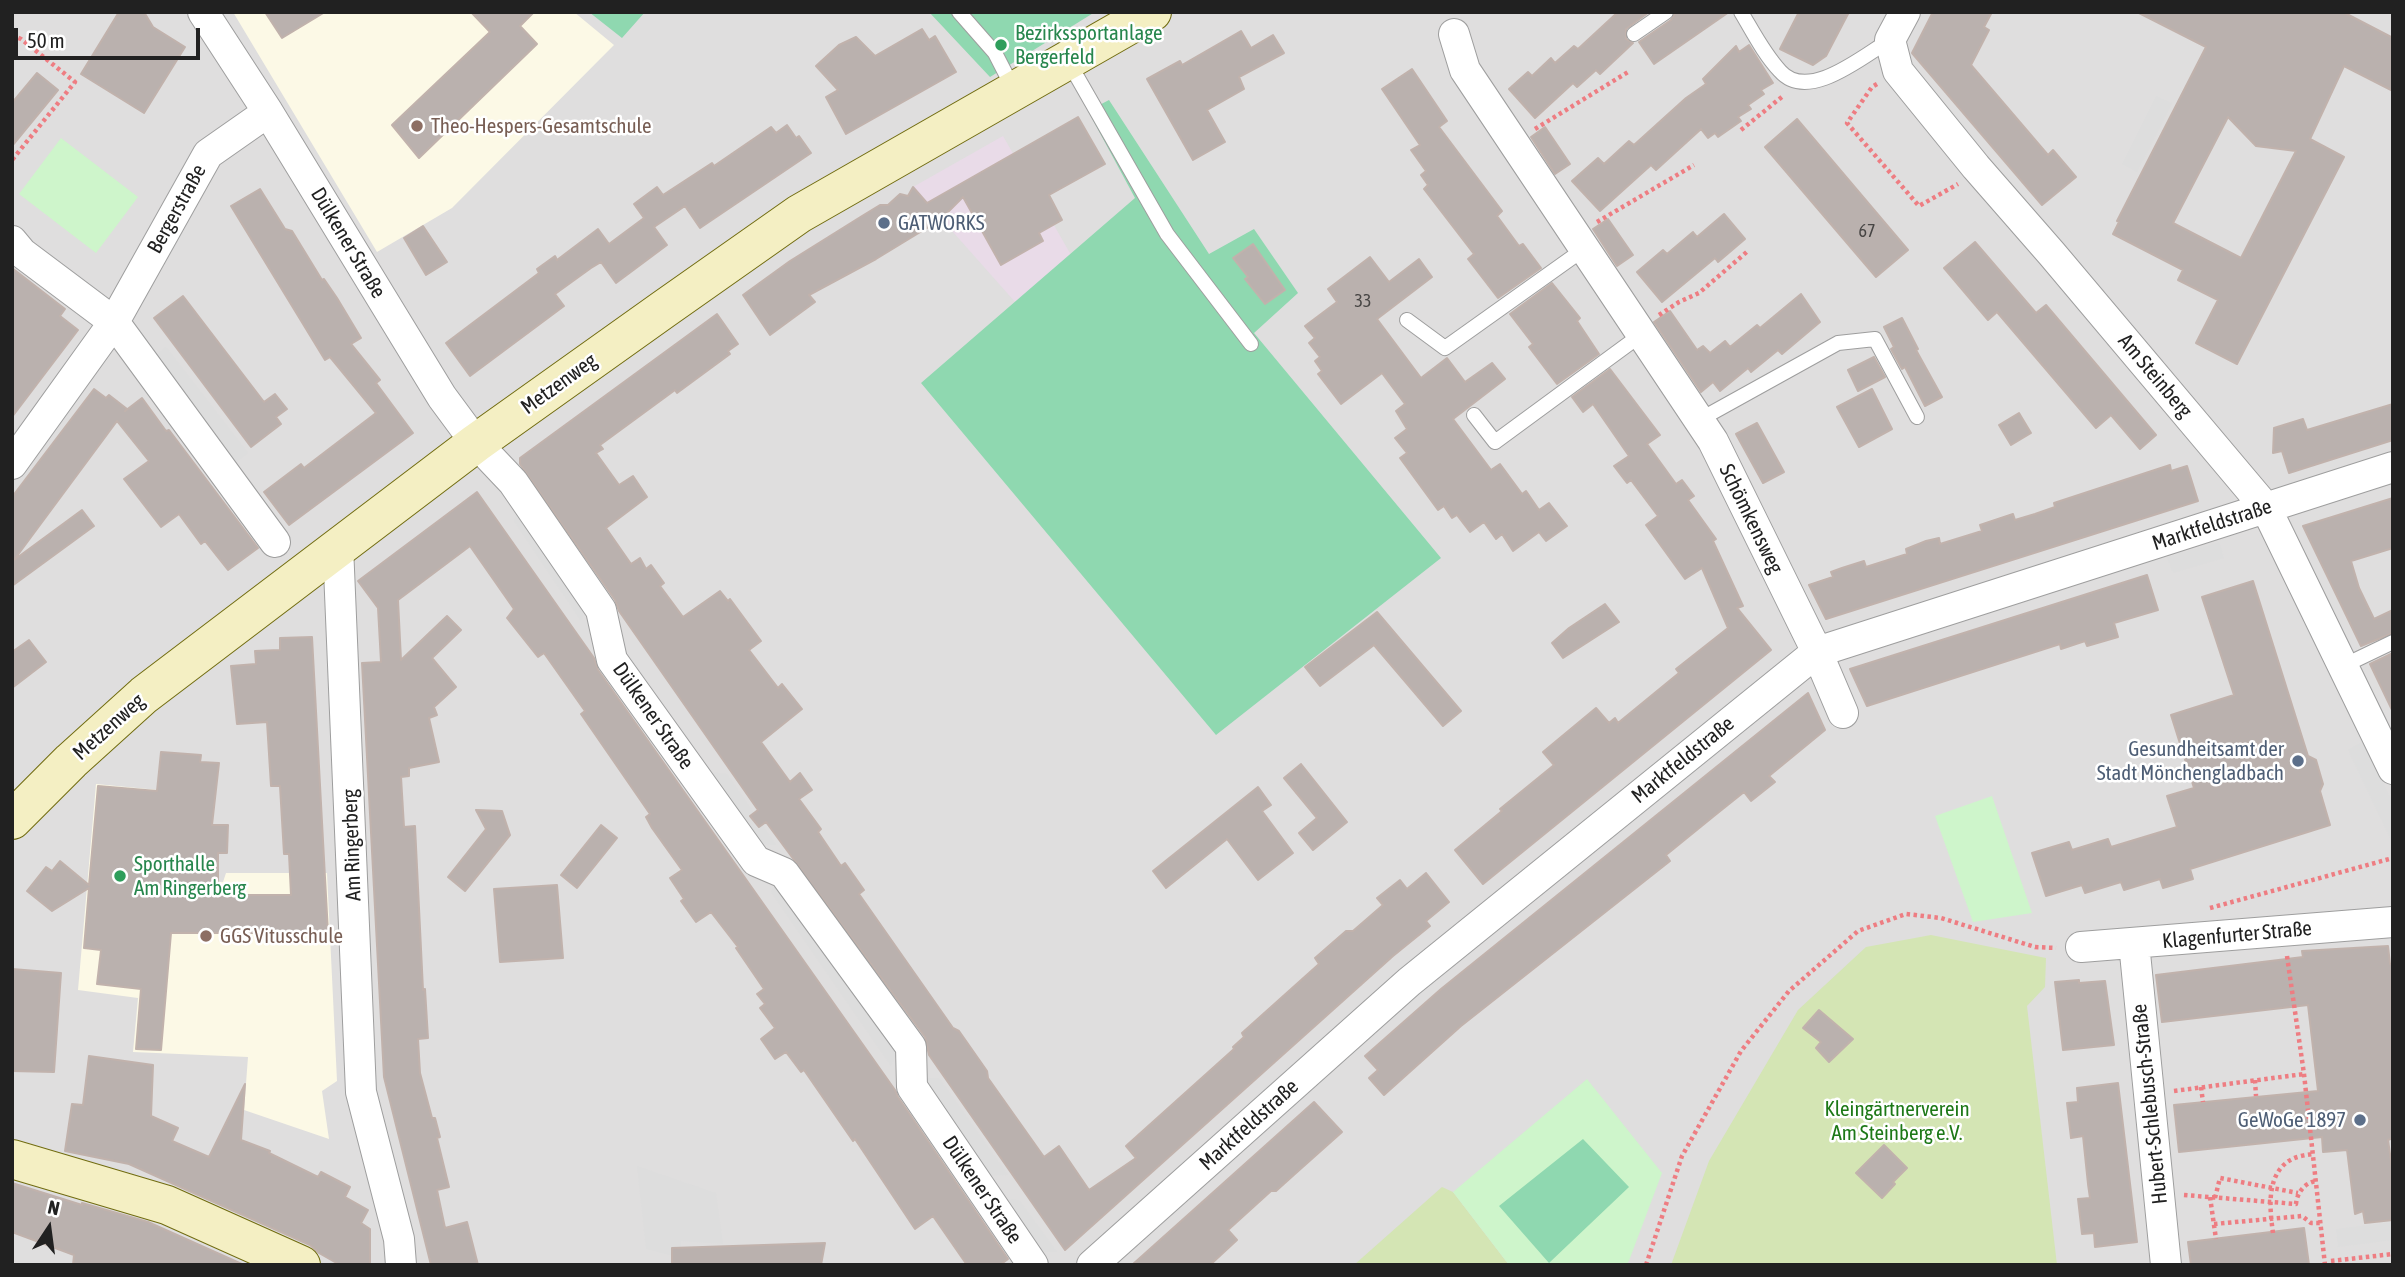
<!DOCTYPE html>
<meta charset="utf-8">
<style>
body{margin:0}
#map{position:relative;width:2405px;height:1277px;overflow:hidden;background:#f0ede9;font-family:"Asap Condensed",sans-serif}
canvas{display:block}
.frame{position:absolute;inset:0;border:14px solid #212121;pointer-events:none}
.north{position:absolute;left:14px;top:1193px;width:70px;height:70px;-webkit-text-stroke:5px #fff;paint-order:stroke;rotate:13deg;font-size:19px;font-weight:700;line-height:28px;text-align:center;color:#212121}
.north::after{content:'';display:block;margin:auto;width:24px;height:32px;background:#212121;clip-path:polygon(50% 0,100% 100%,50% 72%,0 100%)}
.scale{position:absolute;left:14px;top:28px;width:186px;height:32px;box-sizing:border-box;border:4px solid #212121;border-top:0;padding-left:9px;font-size:21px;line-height:24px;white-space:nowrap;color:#212121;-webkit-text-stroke:5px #fff;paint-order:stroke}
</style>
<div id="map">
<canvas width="2405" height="1277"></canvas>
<div class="frame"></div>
<div class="north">N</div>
<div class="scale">50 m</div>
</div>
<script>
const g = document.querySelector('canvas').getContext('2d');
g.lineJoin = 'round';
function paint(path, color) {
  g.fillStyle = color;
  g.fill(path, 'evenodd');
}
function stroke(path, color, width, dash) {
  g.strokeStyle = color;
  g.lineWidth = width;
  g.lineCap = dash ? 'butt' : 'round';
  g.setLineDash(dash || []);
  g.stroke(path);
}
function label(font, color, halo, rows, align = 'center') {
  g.font = font + ' "Asap Condensed",sans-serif';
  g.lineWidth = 5;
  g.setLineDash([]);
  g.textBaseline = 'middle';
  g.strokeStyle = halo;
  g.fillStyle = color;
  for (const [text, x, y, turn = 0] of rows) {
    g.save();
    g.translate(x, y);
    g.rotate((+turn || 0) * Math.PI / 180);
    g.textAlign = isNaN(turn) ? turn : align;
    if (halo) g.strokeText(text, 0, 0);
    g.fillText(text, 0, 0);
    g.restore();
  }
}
paint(new Path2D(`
 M12 12H2393V1265H12Z`), '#dfdede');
paint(new Path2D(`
 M1003 136 1071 255 1016 303 913 187Z`), '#e9dbe8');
paint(new Path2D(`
 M233 12H574L614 45 452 208 377 252Z
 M96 784 158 790 153 877 223 882 226 873H327L337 1081 322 1091 329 1139 244 1110 248 1057 133 1052 138 998 78 990Z`), '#fcf9e6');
paint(new Path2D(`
 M1931 935 2046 958 2045 987 2027 1006 2057 1265H1671L1709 1161 1798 1010 1866 947Z
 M1442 1187 1453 1192 1509 1265H1354Z`), '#d4e5b4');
paint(new Path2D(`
 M61 138 138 197 96 253 19 194Z
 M1992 796 2032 913 1973 922 1935 816Z
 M1587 1079 1662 1173 1630 1258 1627 1265H1509L1453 1192Z`), '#cef5cb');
paint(new Path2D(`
 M589 12H645L622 38Z
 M929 12H1095L990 77Z
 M1109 100 1209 254 1254 229 1298 293 1254 333 1441 558 1216 735 921 383 1135 198 1088 111Z
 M1583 1139 1629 1187 1549 1263 1499 1206Z`), '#8fd8b0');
paint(new Path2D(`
 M2156 96 2172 103 2137 172 2122 164Z
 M166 347 248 453 235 463 153 357Z
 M520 505 588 602 581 621 514 521Z
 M2219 542 2224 558 2173 573 2167 557Z
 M2362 742 2393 803V844L2348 750Z
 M710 772 727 774 776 845 754 844Z
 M778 878 899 1047 891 1066 771 892Z
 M923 1078H939L1008 1175 987 1176Z
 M637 1166 716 1193 723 1244 681 1241V1258L646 1249Z
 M1007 1199 1019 1200 1057 1252H1040L1006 1208Z
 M2393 1222V1240L2338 1247 2336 1229Z`), '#ddd');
const building = new Path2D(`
 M119 12H144L153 27 185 47 144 113 81 74Z
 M265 12H325L282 38Z
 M471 12H534L520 26 537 44 419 158 392 125 490 32Z
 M1618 12H1649L1626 29V39L1633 43 1600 74 1596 70 1577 87 1573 83 1535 118 1509 89 1528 72 1532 76 1551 58 1555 63 1574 46 1578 49Z
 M1676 12H1729L1654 64 1639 42 1671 20Z
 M1799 12H1849L1826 56 1813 65 1780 49Z
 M1933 12H1992L1984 27 1989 30 1971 65 2048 155 2053 150 2076 177 2042 205 1912 53Z
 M2137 12H2343L2393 38V91L2344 66 2310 139 2344 157 2237 364 2196 343 2218 300 2178 280 2183 270 2113 234 2119 222 2117 221 2206 47ZM2228 117 2256 146 2296 151 2241 258 2173 223Z
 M922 29 929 40 935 36 956 72 846 134 826 97 838 90 816 66 839 45 856 37 875 56Z
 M1241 31 1251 48 1273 35 1284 53 1239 77 1244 89 1207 110 1225 142 1193 160 1147 79 1180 61 1182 65Z
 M1749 45 1773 83 1761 90 1764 94 1748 105 1751 109 1738 117 1741 121 1718 137 1715 133 1708 138 1701 129 1656 170 1651 165 1600 211 1572 181 1598 158 1604 164 1629 141 1634 145 1686 98 1706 84 1703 79 1736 46 1739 52Z
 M1412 69 1447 121 1439 127 1502 211 1497 216 1519 246 1523 244 1541 268 1498 298 1468 259 1474 254 1424 189 1428 185 1421 175 1426 171 1411 150 1420 145 1382 89Z
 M37 73 58 90 12 146V103Z
 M1078 117 1105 164 1049 195 1062 220 1039 233 1043 241 1001 265 963 197 940 220 876 259 809 295 815 302 770 335 743 295 790 261 862 216 880 205H888L900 194 908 196 913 187 927 203Z
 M1797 119 1908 250 1876 277 1765 147Z
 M787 125 796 138 799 136 811 153 700 228 685 206 654 227 667 245 616 283 601 262 591 268 555 294 564 306 470 376 446 343 539 273 537 269 555 256 557 260 598 229 609 244 644 218 634 204 657 187 663 195 712 163 714 166 771 127 776 133Z
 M1545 127 1570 164 1555 174 1531 137Z
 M260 189 285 229 292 231 322 280 324 279 337 298 361 338 351 344 380 380 376 383 413 433 289 525 264 492 301 464 304 468 376 413 330 357 325 360 231 206Z
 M1724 214 1745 239 1718 262 1715 258 1662 302 1637 272 1663 250 1667 254 1693 232 1697 237Z
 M1608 219 1633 255 1617 266 1593 229Z
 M423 226 447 262 426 275 404 238Z
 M1975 242 2036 313 2046 305 2156 435 2140 449 2111 415 2096 428 1997 312 1988 320 1944 268Z
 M1253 244 1285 290 1265 304 1245 279 1248 277 1233 258Z
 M1370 257 1389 282 1419 259 1432 277 1377 319 1421 378 1447 358 1465 382 1492 363 1505 379 1453 419 1491 470 1500 464 1522 494 1526 491 1539 510 1549 503 1567 526 1546 541 1539 532 1513 551 1502 534 1496 539 1484 522 1470 532 1457 515 1452 518 1444 506 1438 510 1400 458 1407 453 1395 438 1407 429 1396 411 1405 404 1382 373 1341 404 1318 374 1322 371 1315 361 1320 357 1309 343 1315 338 1305 326 1337 302 1328 289Z
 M12 268 65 309 60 316 78 330 12 417Z
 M1552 283 1580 318 1577 321 1599 354 1557 384 1529 347 1533 344 1510 314Z
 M1801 294 1820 322 1782 354 1778 350 1751 372 1748 368 1720 391 1713 382 1701 392 1654 322 1670 311 1697 350 1703 346 1710 353 1725 341 1730 347 1757 325 1760 328Z
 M183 296 264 402 275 394 287 409 276 417 281 424 251 447 154 318Z
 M717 314 738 344 728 351 730 354 677 393 675 390 600 445 603 449 596 453 619 485 633 476 647 497 606 528 631 564 640 558 646 569 651 565 664 583 660 586 683 617 720 591 728 601 730 599 761 641 749 650 778 688 782 684 802 709 761 742 790 782 800 773 812 790 799 799 821 829 818 832 841 866 845 863 864 890 859 894 953 1028 959 1031 987 1071 988 1078 1044 1157 1059 1146 1089 1190 1136 1158 1126 1146 1234 1049 1233 1047 1244 1037 1242 1033 1319 964 1315 958 1346 931H1353L1383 905 1377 898 1400 880 1407 889 1426 873 1449 902 1426 921 1430 926 1393 956 1065 1250 929 1055 925 1037 766 822 759 827 750 816 758 810 619 611 615 600 520 464V458Z
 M1902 318 1918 349 1916 350 1942 397 1925 406 1905 367 1902 369 1891 349 1894 347 1884 327Z
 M1874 357 1885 377 1858 391 1848 370Z
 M1610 369 1660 435 1647 444 1676 484 1682 480 1694 496 1688 500 1716 539 1713 541 1743 606 1737 608 1771 650 1483 884 1455 850 1502 811 1500 809 1554 765 1543 752 1596 708 1609 723 1615 718 1618 723 1679 673 1676 669 1728 628 1702 568 1685 579 1646 525 1658 516 1631 480 1627 483 1614 466 1629 456 1593 404 1583 412 1572 397Z
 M94 389 106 398 109 395 127 409 125 411 142 398 166 431 169 430 258 548 228 570 205 541 201 544 179 514 161 527 124 479 149 461 117 421 14 560 82 510 94 526 12 586V497Z
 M1872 389 1892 429 1859 447 1837 407Z
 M2393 404V440L2289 473 2282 451 2273 453 2274 428 2303 419 2307 430Z
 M2019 413 2031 433 2011 445 1999 425Z
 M1757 423 1784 472 1763 483 1736 434Z
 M2170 465 2171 471 2187 466 2198 501 1826 619 1809 585 1833 577 1831 572 1842 568 1864 561 1866 567 1907 554 1906 549 1926 541 1939 538 1940 544 1982 531 1980 525 2013 514 2015 520 2035 514 2055 507 2054 503Z
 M477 492 594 658 598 670 895 1090 898 1097 1008 1259 1000 1265H967L933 1216 915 1229 855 1139 853 1141 804 1070 801 1072 786 1052 775 1059 761 1039 775 1028 760 1008 765 1004 757 994 764 989 736 948 738 947 711 912 696 922 681 901 684 899 670 878 682 870 652 828 646 817 650 814 581 714 585 711 544 653 538 657 507 618 514 609 470 546 398 600 401 660 447 616 461 630 432 658 456 687 434 707 437 715 429 718 439 762 409 768V776L401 777 404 827 415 826 423 990 425 989 428 1038 418 1039 420 1073 432 1118H435L440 1137 437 1138 449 1187 437 1190 445 1228 467 1222 478 1265H431L384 1077 362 663 381 662 378 608 358 581Z
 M2393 498V548L2351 561 2359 588 2374 619 2393 610V633L2361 646 2303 526Z
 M2147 575 2158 610 2114 623 2118 637 2087 646 2085 641 2061 649 2060 644 1867 706 1850 669Z
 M2253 581 2308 756 2316 760 2323 784 2320 791 2330 825 2190 869 2193 879 2163 888 2160 879 2124 890 2121 882 2085 893 2082 885 2046 896 2032 853 2069 842 2072 850 2108 839 2111 847 2177 827 2167 796 2194 788 2171 715 2234 695 2202 597Z
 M1605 604 1619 622 1563 658 1552 643 1569 628Z
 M1377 612 1461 711 1443 726 1374 645 1320 686 1305 667Z
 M312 637 328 933H171L161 1050 136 1049 141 989 97 984 101 950 84 948 89 888 52 911 27 891 46 867 52 871 60 861 89 885 98 786 157 791 161 752 201 755 200 762 219 763 212 825H228L227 853H218V895H291L289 854H284L280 786H271L267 722 237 724 231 666 256 664 255 651 280 650V638Z
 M29 640 46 662 12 688V652Z
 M2393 653V712L2370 664Z
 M1808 693 1825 730 1769 776 1775 782 1751 801 1744 792 1714 816 1666 855 1670 861 1461 1026 1384 1095 1369 1078 1378 1070 1365 1056 1441 989Z
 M1301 764 1347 822 1313 850 1299 833 1317 818 1284 778Z
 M1258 787 1271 805 1262 811 1293 853 1258 880 1227 839 1166 888 1153 871Z
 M476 810 502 811 510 835 465 891 448 877 486 829Z
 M601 825 617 838 577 888 561 875Z
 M557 885 563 958 500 962 494 889Z
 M2388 946 2390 964H2393V1138L2388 1140 2393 1175V1220L2365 1223 2363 1211 2355 1214 2347 1150 2323 1152 2322 1137 2179 1152 2174 1105 2318 1091 2308 1005 2162 1022 2156 975 2303 957 2302 951Z
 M12 969 61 973 54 1072 12 1071Z
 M2079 980V983L2105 981 2114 1045 2063 1050 2055 982Z
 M1819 1010 1853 1039 1829 1062 1816 1048 1821 1042 1803 1028Z
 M89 1056 153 1065 151 1116 178 1128 172 1141 209 1157 245 1084 241 1140 270 1151 269 1153 318 1177 321 1172 350 1187 345 1197 368 1210 361 1223 370 1229V1265H340L319 1253 310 1245 129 1164 65 1151 72 1104 83 1105Z
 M2118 1083 2137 1242 2095 1247 2094 1233 2082 1234 2078 1199 2090 1198 2088 1184 2083 1136 2071 1138 2067 1103 2078 1102 2077 1088Z
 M1314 1102 1342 1132 1296 1173 1276 1191H1271L1228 1230 1237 1240 1210 1265H1132Z
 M1884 1145 1907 1168 1893 1182 1895 1184 1882 1198 1856 1173Z
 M12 1183 82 1205V1203L148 1222 244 1265H73L74 1255 12 1232Z
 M2304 1228 2309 1265H2191L2188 1242Z
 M825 1243 821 1265H672V1248Z`);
paint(building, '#bab1ae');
stroke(building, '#c1b2ac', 2);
const lane = new Path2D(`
 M959 12 995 53 1014 90
 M1741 12C1753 32 1764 54 1780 71 1808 103 1863 56 1890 40
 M1634 34 1666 12
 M1068 61 1167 234 1251 344
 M1407 320 1445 348 1584 249
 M1474 415 1495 442 1642 334
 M1699 420 1838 343 1875 339 1917 417
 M2343 666 2393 642`);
const street = new Path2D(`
 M203 12 268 112 442 397 476 443 513 482 601 610 612 660 756 861 784 873 911 1047 912 1087 1033 1265
 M1905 12 1890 40 1898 71 1976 167 2052 254 2266 508 2393 769
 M1454 34 1465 70 1713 441 1817 652 1843 713
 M12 241 22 253 114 322 275 542
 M12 464 114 322 208 154 268 112
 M338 546 361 1092 399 1239 401 1265
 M2134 943 2166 1265
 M2081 947 2393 922
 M1092 1265 1409 982 1817 652 2393 467`);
const secondary = new Path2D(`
 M12 820 71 761 144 695 476 443 664 309 799 214 1152 12
 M12 1159 167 1205 301 1265`);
stroke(lane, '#9e9e9e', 16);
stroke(street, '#9e9e9e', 32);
stroke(secondary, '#716c10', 40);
stroke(new Path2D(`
 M12 35 21 39 75 82 12 160
 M1877 84 1872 87 1847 123 1919 206 1958 184
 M1535 129 1628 72
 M1741 130 1783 96
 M1597 222 1694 165
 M1659 315 1679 302 1699 293 1749 250
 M2210 908 2393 858
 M2287 956 2304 1074 2325 1265
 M2255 1080 2256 1096
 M2201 1087 2203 1102
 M2174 1091 2304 1074
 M2184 1195 2296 1204C2297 1193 2304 1183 2316 1181
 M2210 1197 2216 1239
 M2215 1198 2220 1178 2298 1193
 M2214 1224 2302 1216 2311 1223H2321
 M2273 1233C2270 1211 2266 1179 2286 1163 2293 1157 2304 1155 2313 1154
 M2331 1261 2393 1254
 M1646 1265 1682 1156 1741 1051 1789 991 1858 931 1906 914 1941 918 2035 947 2056 948`), '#ee7d82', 4.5, [3.5, 3.5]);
stroke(lane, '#fff', 14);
stroke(street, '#fff', 30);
stroke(secondary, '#f4efc3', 38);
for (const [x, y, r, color] of [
 [1001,45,7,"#2e9e5b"],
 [417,126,7,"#8d6e63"],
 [884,223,7,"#5c6f8a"],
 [2298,761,7,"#5c6f8a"],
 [120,876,7,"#2e9e5b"],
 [206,936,7,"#8d6e63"],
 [2360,1120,7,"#5c6f8a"]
]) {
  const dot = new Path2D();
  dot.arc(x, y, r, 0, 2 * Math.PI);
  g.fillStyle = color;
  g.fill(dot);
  stroke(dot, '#fff', 2.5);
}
label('18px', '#474544', null, [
 ["67",1867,231],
 ["33",1363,301]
]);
label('21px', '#27864d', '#fff', [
 ["Bezirkssportanlage",1015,33],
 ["Bergerfeld",1015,57],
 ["Sporthalle",134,864],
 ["Am Ringerberg",134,888]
], 'left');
label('21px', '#785e54', '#fff', [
 ["Theo-Hespers-Gesamtschule",431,126],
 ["GGS Vitusschule",220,936]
], 'left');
label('21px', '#212121', '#fff', [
 ["Bergerstraße",177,209,-61],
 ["Dülkener Straße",348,243,59],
 ["Am Steinberg",2155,376,50],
 ["Metzenweg",559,384,-36],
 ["Schömkensweg",1751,519,64],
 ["Marktfeldstraße",2212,525,-18],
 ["Dülkener Straße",653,716,55],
 ["Metzenweg",109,727,-42],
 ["Marktfeldstraße",1683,760,-39],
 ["Am Ringerberg",352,845,-92],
 ["Klagenfurter Straße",2237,935,-5],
 ["Hubert-Schlebusch-Straße",2150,1104,-96],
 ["Marktfeldstraße",1249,1125,-42],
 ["Dülkener Straße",982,1190,56]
]);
label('21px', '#4e5e75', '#fff', [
 ["GATWORKS",898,223,"left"],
 ["Gesundheitsamt der",2284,749],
 ["Stadt Mönchengladbach",2284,773],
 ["GeWoGe 1897",2346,1120]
], 'right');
label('21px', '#1d7817', '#fff', [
 ["Kleingärtnerverein",1897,1109],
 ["Am Steinberg e.V.",1897,1133]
]);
</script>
